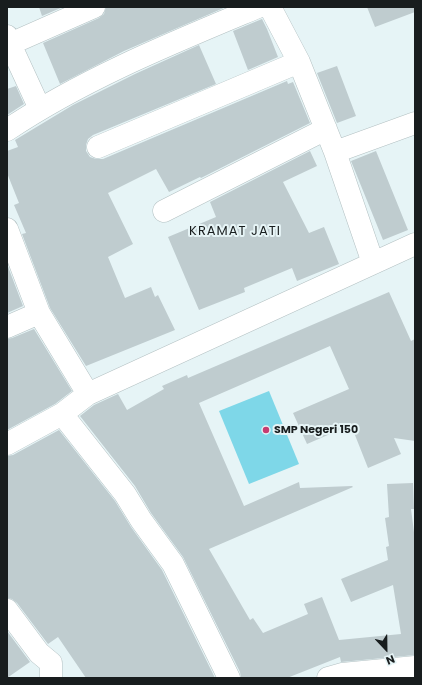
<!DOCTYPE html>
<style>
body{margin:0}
#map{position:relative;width:422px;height:685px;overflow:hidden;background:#e6f4f6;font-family:Poppins,sans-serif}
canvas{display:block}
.frame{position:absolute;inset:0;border:8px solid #181d1e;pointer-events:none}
.north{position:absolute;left:366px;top:629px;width:40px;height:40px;-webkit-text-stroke:3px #e6f4f6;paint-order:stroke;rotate:158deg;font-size:11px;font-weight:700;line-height:16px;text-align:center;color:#181d1e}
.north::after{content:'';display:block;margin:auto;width:14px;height:18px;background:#181d1e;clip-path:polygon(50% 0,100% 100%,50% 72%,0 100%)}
</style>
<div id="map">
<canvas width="422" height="685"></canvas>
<div class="frame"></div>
<div class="north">N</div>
</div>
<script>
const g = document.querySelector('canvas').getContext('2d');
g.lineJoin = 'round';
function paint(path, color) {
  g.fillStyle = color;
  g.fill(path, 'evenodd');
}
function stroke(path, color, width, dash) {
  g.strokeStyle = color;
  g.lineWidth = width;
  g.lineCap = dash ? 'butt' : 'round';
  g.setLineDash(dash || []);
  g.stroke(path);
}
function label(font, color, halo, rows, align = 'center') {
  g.font = font + ' Poppins,sans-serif';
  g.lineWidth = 4;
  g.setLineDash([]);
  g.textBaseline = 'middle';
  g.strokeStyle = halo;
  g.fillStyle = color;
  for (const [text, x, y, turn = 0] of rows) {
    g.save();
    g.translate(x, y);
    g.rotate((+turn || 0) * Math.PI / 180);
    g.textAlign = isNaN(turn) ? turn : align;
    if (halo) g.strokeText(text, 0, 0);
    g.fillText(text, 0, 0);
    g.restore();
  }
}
paint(new Path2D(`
 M269 391 299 464 249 484 219 411Z`), '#7ed7e8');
paint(new Path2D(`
 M39 7H63L42 16Z
 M106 7H226L124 51 60 84 43 43 99 18 104 14Z
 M367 7H415V12L375 27Z
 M262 19 267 29 278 57 248 70 233 31Z
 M199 45 216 84 93 135 88 139 86 145V151L90 157 96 159H103L287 81 288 84 293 82 310 123 201 178 200 177 169 192 156 169 108 193 133 244 108 257 125 298 151 287 155 297 158 295 175 330 86 366 50 308 22 234 26 233 14 205 19 203 7 173V151L18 147 15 140 73 105 135 74Z
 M337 66 356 116 337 123 317 73Z
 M16 86 24 104 7 115V89Z
 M310 151 317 166 283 182 309 233 324 227 339 264 297 281 292 268 244 288 245 292 199 310 168 237 216 217 210 202Z
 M376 151 408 230 383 240 351 161Z
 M7 264 23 306 7 313Z
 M389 292 411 341 415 339V441L394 438 401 454 368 468 351 425 307 444 293 413 349 389 330 346 199 403 244 506 299 482 300 488 352 486 353 487 209 549 250 620 253 618 263 633 308 614 304 604 322 597 339 640 401 634 393 585 351 602 341 579 388 560 386 547 389 546 385 518 389 517 387 484 413 483 414 509H411L415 540V655L341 662 340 657 287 678H241L240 672 183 557 151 513 135 486 80 416 94 405 118 394 127 410 164 389 162 386 187 375 188 378Z
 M34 329 72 391 55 404 7 430V339L12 338Z
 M59 430 115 501 131 527 162 570 215 678H86L58 637 48 644 17 603 12 599 7 598V456L13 455Z
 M7 631 30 662 7 678Z`), '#bfcccf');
const minor = new Path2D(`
 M270 7 299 62 335 152 373 263
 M7 36 10 44 94 7
 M10 44 40 109
 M7 130C85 78 172 43 258 7
 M98 147 299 62
 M335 152 415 123
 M164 211 326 129
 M7 229 39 313 88 394
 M7 327 39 313
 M62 414 125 494 141 520 173 564 229 678
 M7 444 62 414 88 394 415 244
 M7 610 39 653 51 663V678
 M328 678 342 674 415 667`);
stroke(minor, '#b3c0c2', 23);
stroke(minor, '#fff', 22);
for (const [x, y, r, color] of [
 [266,430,4,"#c63b71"]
]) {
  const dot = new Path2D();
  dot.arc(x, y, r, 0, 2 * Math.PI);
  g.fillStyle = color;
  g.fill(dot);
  stroke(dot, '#e6f4f6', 1.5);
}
label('bold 11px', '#181d1e', '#e6f4f6', [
 ["SMP Negeri 150",274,430]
], 'left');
g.letterSpacing = '1px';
label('13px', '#181d1e', '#e6f4f6', [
 ["KRAMAT JATI",235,232]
]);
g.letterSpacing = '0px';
</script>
